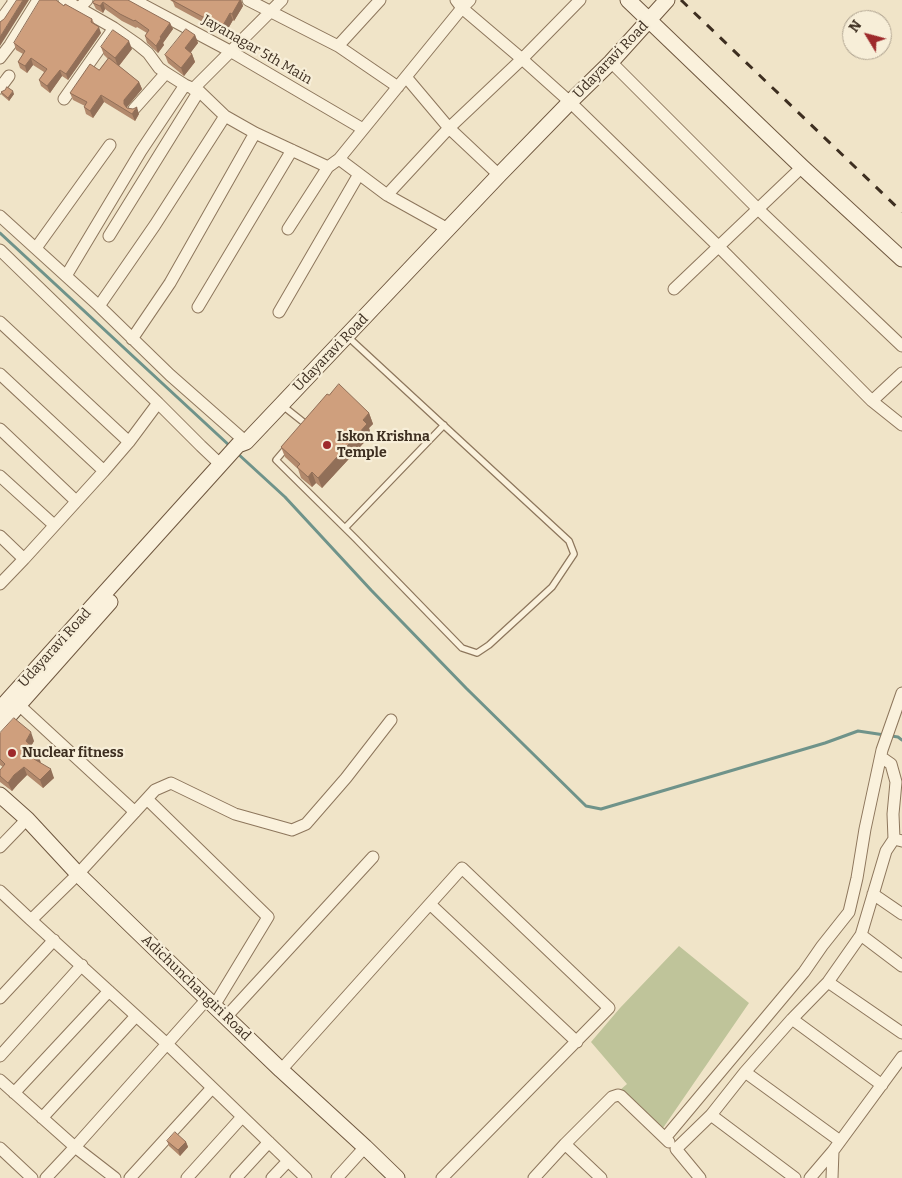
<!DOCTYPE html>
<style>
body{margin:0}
#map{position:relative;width:902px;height:1178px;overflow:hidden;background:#f0e4c8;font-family:Bitter,serif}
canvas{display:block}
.north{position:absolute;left:842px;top:10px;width:50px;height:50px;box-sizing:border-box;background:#f7eed8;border:1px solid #ada18e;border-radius:50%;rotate:307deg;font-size:14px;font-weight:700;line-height:20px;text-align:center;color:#3d2e20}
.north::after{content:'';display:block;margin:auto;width:18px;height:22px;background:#9e2a2b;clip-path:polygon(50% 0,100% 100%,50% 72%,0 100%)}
</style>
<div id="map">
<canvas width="902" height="1178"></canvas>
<div class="north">N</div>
</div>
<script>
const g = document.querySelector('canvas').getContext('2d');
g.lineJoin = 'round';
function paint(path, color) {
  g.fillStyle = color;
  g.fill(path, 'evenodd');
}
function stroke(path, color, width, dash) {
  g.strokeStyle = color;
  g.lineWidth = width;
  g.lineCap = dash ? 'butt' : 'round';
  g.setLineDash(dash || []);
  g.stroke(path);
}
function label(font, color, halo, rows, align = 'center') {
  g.font = font + ' Bitter,serif';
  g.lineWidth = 4.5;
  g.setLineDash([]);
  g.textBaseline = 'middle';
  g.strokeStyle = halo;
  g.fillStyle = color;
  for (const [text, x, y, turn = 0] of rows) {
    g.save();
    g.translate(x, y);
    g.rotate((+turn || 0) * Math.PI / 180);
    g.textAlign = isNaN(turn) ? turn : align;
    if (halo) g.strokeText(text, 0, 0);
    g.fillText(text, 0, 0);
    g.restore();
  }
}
paint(new Path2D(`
 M679 946 749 1003 663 1128 619 1091 627 1084 591 1042 620 1008Z`), '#bfc49a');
stroke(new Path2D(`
 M0 233 231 447
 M237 453 285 497 371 590 466 688 586 806 601 809 825 743 858 731 898 737 902 740`), '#6f938a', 3);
const lane = new Path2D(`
 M283 406 307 425
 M287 447 276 460 355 538 462 648 477 653 489 645 552 587 574 554 569 541 347 336
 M345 528 444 425`);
const street = new Path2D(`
 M64 0 79 8
 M87 0 79 8 114 28 137 44 148 53 159 68 166 73 185 85 199 91 225 116 155 225 99 306
 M134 0 230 51 363 129
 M248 0 338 46 380 0
 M456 0 462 8 522 59 570 102 719 247 872 401 902 425
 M0 21 13 3V0
 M338 46 398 87
 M0 58 10 45 38 0
 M611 62 758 209 902 346
 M406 77 449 128 499 175
 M0 88 9 76
 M193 89 282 0
 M64 99 114 28
 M134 109 166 73
 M225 116 255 133 328 167 339 159 387 195 449 128 522 59 580 0
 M339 159 462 8 470 0
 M387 195 448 229
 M0 216 99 306 170 375 246 442
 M288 229 328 167
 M109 236 199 91
 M36 248 110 145
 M0 250 158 403
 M66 276 141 151 185 85
 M674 289 802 167
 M198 307 292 150
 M279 312 359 174
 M0 322 129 442
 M132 339 170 283 255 133
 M0 374 104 471
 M872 401 902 373
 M0 429 76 501
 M0 476 54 525
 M0 536 24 559
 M0 584 24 559 104 471 129 442 158 403 201 446 221 465
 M19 705 135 812
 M881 757 891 764 896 782 893 814 894 839
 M147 799 268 917 214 1006
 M0 847 27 819
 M0 891 31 920
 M873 894 902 914
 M430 904 577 1042
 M861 935 902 966
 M828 982 902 1033
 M0 998 54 940
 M226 1017 373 857
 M792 1019 882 1085
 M0 1056 82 965
 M281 1070 462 868 609 1008 442 1178
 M745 1072 840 1141
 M0 1080 75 1147 115 1178
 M14 1093 109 991
 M711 1115 795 1178
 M42 1118 136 1016
 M665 1138 804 972 822 946 849 912 857 878 865 829 882 750 902 693
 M565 1144 601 1178
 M0 1148 32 1178
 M46 1178 75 1147 207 999
 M130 1178 212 1088
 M187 1178 242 1117
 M236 1178 269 1142
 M272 1178 288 1161
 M306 1178 167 1044 31 920 78 874 155 790 171 783 235 814 292 830 306 824 346 778 391 720
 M337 1178 365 1147
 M534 1178 565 1144 612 1097 618 1095 621 1096 669 1142
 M700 1178 676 1149 711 1115 745 1072 792 1019 828 982 861 935 886 851 894 839 902 841
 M810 1178 833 1151
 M832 1178 833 1151 902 1057`);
const secondary = new Path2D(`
 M628 0 802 167 902 259
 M0 709 238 445 246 442 499 175 570 102 611 62 667 0
 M0 726 110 602
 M0 795 27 819 78 874 207 999 281 1070 365 1147 397 1178`);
stroke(lane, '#8d765c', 8);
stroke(street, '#8d765c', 13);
stroke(secondary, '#6f573f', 17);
stroke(lane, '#faf1dc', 5.5);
stroke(street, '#faf1dc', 11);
stroke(secondary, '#faf1dc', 15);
stroke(new Path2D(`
 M681 0 902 212`), '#3d2e20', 3, [9, 9]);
paint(new Path2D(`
 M95 0 170 23 173 29 163 43 164 45 158 53 147 43 145 36 147 33 137 27 136 28 122 21 105 9 103 13 96 9 93 3Z
 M170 0H241L243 6 234 21 233 20 225 34 175 7 173 2Z
 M64 6 92 19 94 23 101 33 68 80 62 76 50 93 41 86 39 80 44 72 33 65 27 73 20 68 18 62 23 54 16 50 14 43Z
 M195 35 198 43 191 52 192 54 195 62 184 76 168 63 165 55Z
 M101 47 132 49 119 66 139 82 142 89 127 107V108L139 114 135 121 104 102 93 118 86 114 84 107 85 106 73 100 70 93 99 70 108 59 104 55Z
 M1 92 14 94 9 101 2 95Z
 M329 395 369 413 373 424 369 428 371 435 322 488 316 483 312 487 301 478 298 469 285 457 281 447Z
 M0 733 34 741 31 746 41 763 54 778 43 788 27 775 18 784 12 791 0 782V770L3 767 0 765Z
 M167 1141 186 1142 188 1147 180 1156 169 1146Z`), '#b2896c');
paint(new Path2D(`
 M23 0H29L0 46V37Z
 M240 0H241L243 6 234 21 232 14Z
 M103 2 105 9 103 13 100 6Z
 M230 13 233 20 225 34 222 27Z
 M170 23 173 29 163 43 164 45 158 53 156 46 160 37Z
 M99 27 101 33 68 80 66 74Z
 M195 35 198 43 188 56 185 48Z
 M129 41 132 49 118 67 115 58Z
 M192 54 195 62 184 76 181 68Z
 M31 58 33 65 27 73 25 66Z
 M60 70 62 76 50 93 47 86Z
 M139 82 142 89 127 107V111L124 104V100Z
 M13 91 14 94 9 101 8 98Z
 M101 95 104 102 93 118 90 111Z
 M137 107 139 114 135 121 132 114Z
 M369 413 373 424 369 428 371 435 322 488 318 478Z
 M312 472 316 483 312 487 308 477Z
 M31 732 34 741 29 750 26 741Z
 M38 754 41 763 34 759Z
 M24 767 27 775 18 784 12 791 8 783 14 775Z
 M51 769 54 778 43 788 40 780Z
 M186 1142 188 1147 180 1156 178 1150Z`), '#916f58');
const building = new Path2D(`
 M17 0H23L0 37V22L4 19Z
 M40 0H56L64 6 65 4 92 19 91 22 99 27 66 74 60 70 47 86 39 80 47 69 31 58 25 66 18 62 25 51 14 43Z
 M95 0H128L170 23 160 37 161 38 156 46 145 36 149 30 135 20 134 21 120 14 103 2 100 6 93 3Z
 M172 0H240L232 14 230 13 222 27Z
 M186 29 195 35 185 48 192 54 181 68 165 55Z
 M113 30 129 41 115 58 101 47Z
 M109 58 139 82 124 100V104L127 108 133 109 137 107 132 114 101 95 90 111 84 107 87 102 70 93 90 64 99 70Z
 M7 87 13 91 8 98 1 92 5 90Z
 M339 384 369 413 363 420 367 424 318 478 312 472 308 477 297 467 300 464 281 447 327 394 329 395Z
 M14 718 31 732 26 741 38 754 34 759 51 769 40 780 24 767 14 775 8 783 0 776V770L5 764 0 759V733Z
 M175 1132 186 1142 178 1150 167 1141Z`);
paint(building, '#cf9f7d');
stroke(building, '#916f58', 1);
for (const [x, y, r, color] of [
 [327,445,5,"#9e2a2b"],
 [12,753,5,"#9e2a2b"]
]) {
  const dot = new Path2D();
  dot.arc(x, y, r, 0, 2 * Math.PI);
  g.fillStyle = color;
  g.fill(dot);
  stroke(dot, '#f7eed8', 2);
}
label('14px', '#3d2e20', '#f7eed8', [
 ["Jayanagar 5th Main",257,50,30],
 ["Udayaravi Road",611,60,-46],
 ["Udayaravi Road",331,353,-46],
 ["Udayaravi Road",55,648,-48],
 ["Adichunchangiri Road",196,988,44]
]);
label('bold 14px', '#3d2e20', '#f7eed8', [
 ["Iskon Krishna",337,437],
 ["Temple",337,453],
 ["Nuclear fitness",22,753]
], 'left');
</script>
